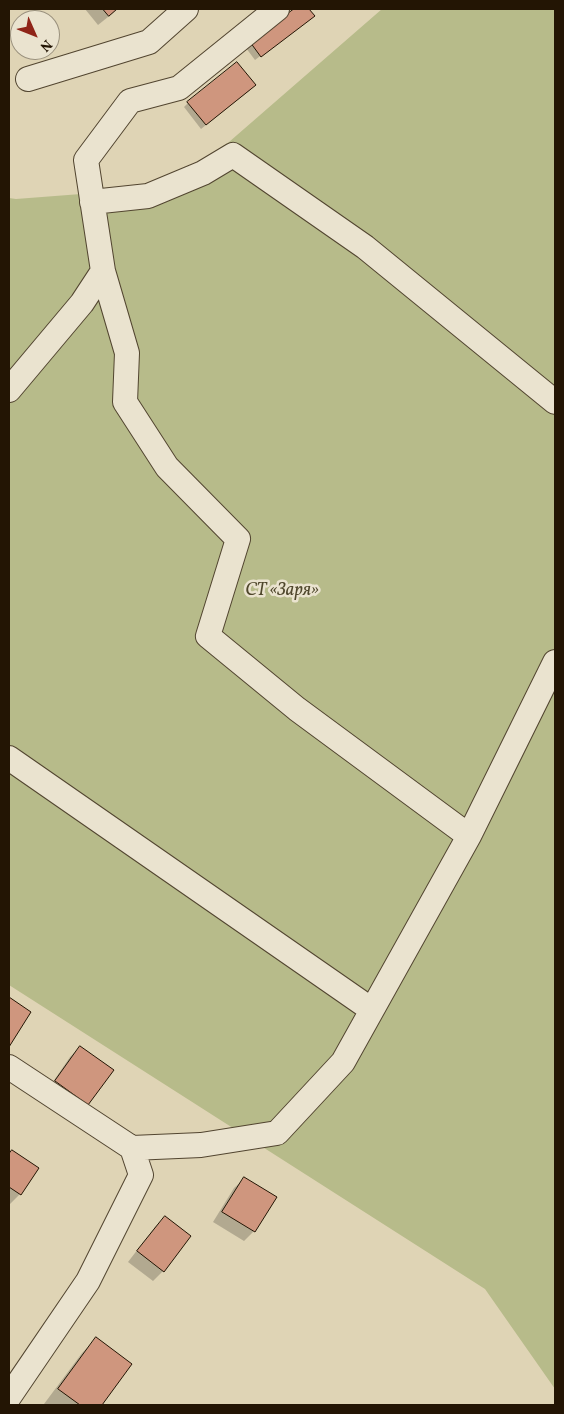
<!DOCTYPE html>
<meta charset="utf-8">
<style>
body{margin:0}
#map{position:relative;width:564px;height:1414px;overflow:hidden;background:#dfd4b5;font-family:Vollkorn,serif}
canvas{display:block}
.frame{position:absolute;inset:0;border:10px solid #231504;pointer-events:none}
.north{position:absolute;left:10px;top:10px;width:50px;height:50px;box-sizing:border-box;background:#eae3cf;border:1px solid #9a917e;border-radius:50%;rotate:134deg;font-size:14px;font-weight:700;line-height:20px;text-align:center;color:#231504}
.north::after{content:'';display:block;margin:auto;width:18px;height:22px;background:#8f2418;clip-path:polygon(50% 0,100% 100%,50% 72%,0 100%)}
</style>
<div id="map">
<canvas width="564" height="1414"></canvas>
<div class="frame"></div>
<div class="north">N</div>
</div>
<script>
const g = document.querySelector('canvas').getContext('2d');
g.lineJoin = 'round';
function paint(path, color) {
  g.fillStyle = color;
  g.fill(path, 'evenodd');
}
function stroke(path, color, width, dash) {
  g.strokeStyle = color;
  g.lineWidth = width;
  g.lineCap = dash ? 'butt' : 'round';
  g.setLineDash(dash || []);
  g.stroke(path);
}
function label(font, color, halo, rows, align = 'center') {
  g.font = font + ' Vollkorn,serif';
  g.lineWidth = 5;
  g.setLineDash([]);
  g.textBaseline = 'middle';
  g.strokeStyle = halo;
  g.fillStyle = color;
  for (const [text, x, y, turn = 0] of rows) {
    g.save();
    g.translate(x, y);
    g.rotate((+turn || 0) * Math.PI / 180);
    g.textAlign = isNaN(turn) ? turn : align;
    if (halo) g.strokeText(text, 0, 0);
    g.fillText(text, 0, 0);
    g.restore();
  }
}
paint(new Path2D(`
 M382 9H555V1389L485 1289 9 985V198L16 199 81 194 132 195 184 172 229 142Z`), '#b7bb8a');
paint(new Path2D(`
 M85 9H118L98 25Z
 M296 9H307L313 16 255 60 246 48Z
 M250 90 201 129 184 107 188 103Z
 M80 1047 87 1104 46 1092 70 1057Z
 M12 1152 37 1168 20 1194 10 1204 9 1203V1155Z
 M244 1179 254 1231 244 1241 213 1222 234 1188Z
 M165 1217 163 1271 153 1281 128 1262 155 1227Z
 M96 1339 131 1364 100 1405H47L44 1404 82 1353Z`), '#0003');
const building = new Path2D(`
 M103 9H117L109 16Z
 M294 9H309L315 16 261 57 250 42Z
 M237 62 256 85 206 125 187 102Z
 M9 997 31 1012 9 1047Z
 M80 1046 114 1070 88 1105 55 1081Z
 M12 1150 39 1168 21 1195 9 1187V1154Z
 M244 1177 277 1197 255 1232 222 1212Z
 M165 1216 191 1236 164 1272 137 1251Z
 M96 1337 132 1364 102 1405H80L58 1389Z`);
paint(building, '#cf967e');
stroke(building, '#231504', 1);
const minor = new Path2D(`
 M277 9 179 88 130 101 86 160 103 271 127 353 125 402 167 467 238 539 208 636 297 709 469 836
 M28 79 149 42 186 9
 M92 202 148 196 203 173 233 155 365 247 555 402
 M9 390 82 303 103 271
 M9 758 372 1010
 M9 1067 132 1148 141 1175 88 1281 9 1397
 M132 1148 201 1145 277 1133 343 1062 469 836 555 662`);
stroke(minor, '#524530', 26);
stroke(minor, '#eae3cf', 24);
label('italic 18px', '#4f472c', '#eae3cf', [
 ["СТ «Заря»",282,592]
]);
</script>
